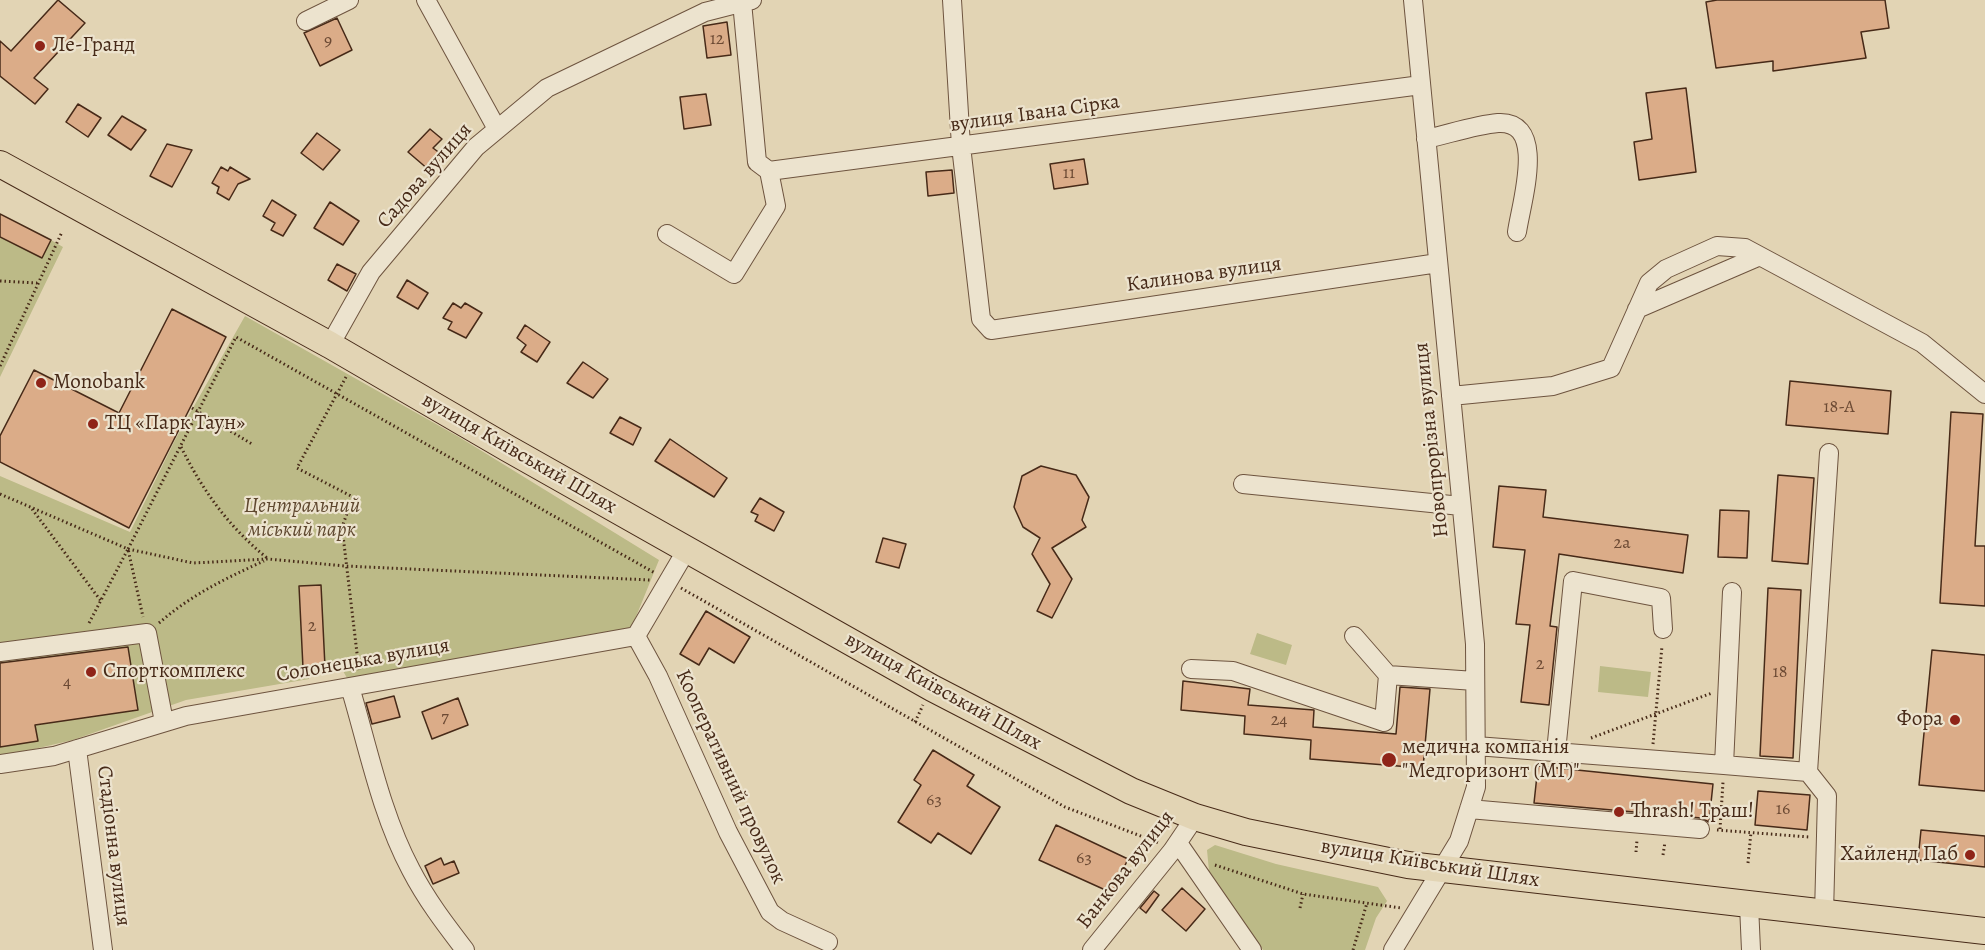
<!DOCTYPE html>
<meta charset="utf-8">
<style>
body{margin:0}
canvas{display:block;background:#e2d4b4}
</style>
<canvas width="1985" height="950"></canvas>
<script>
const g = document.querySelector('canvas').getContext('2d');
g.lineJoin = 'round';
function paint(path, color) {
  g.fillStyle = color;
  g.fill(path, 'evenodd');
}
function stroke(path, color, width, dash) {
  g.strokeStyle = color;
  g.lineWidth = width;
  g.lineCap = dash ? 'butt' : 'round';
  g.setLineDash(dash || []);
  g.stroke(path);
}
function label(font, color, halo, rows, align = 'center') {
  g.font = font + ' Alegreya,serif';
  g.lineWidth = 4.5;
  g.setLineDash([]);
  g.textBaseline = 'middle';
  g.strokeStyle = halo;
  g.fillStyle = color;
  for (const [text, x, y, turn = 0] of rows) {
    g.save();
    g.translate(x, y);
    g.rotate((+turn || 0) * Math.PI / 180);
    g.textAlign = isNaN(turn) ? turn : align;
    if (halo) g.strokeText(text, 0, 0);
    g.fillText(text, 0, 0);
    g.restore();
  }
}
paint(new Path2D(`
 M0 237 42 258 51 240 63 247 0 377Z
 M245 316 459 437 659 560 631 629 347 678 339 664 309 669V679L186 700 73 740 0 757V476L130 532 176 438Z
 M1257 633 1292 645 1286 665 1250 654Z
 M1600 666 1651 672 1648 697 1598 692Z
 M1215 845 1276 864 1378 887 1387 901 1376 918 1365 950H1263L1209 871 1207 850Z`), '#bcba87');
const building = new Path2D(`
 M58 0 85 23 34 78 48 89 35 104 0 76V41L11 51Z
 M1717 0H1885L1889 28 1861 32 1866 58 1773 71V61L1716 68 1706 2Z
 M337 18 352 50 320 66 304 33Z
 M727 22 731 55 707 58 703 26Z
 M1686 88 1696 172 1639 180 1634 142 1652 139 1646 93Z
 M706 94 711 125 684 129 680 97Z
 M78 104 101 118 88 137 66 122Z
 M122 116 146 130 131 150 108 135Z
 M430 129 442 139 433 148 445 157 429 170 408 152Z
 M317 133 340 150 323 170 301 153Z
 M167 144 192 150 172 187 150 176Z
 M1084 159 1088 184 1054 189 1050 164Z
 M221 167 228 171 230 167 250 179 238 184 229 200 217 193 219 187 212 183Z
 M952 170 954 193 928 196 926 172Z
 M272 200 296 215 283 236 271 230 275 223 263 216Z
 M330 202 359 221 343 245 314 228Z
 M0 214 51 240 42 258 0 237Z
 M337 264 356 274 347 291 328 280Z
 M407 280 428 293 418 309 397 297Z
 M453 303 461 308 465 303 482 313 466 338 448 329 452 322 443 318Z
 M172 309 226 337 129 528 0 462V436L34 370 119 413Z
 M525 325 550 342 537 362 521 352 526 345 517 338Z
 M583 362 608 379 593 398 567 383Z
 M1790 381 1891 391 1888 434 1786 425Z
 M1951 412 1983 414 1975 546H1985V606L1940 603Z
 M620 417 641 428 633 445 610 433Z
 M670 439 727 478 714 497 655 461Z
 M1041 466 1076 475 1089 497 1082 520 1086 527 1052 548 1072 579 1052 618 1037 611 1050 584 1032 554 1040 538 1023 527 1014 507 1022 476Z
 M1778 475 1814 478 1808 564 1772 561Z
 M1499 486 1546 490 1543 517 1688 535 1683 573 1559 554 1550 626 1557 627 1549 705 1521 702 1530 625 1516 624 1525 550 1493 547Z
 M760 498 784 512 774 531 755 521 758 515 751 512Z
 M1720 510 1749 511 1747 558 1718 557Z
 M883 538 906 544 899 568 876 562Z
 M321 585 325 667 303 668 299 586Z
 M1768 588 1801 590 1793 758 1760 756Z
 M706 611 750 637 734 663 709 648 699 665 680 654Z
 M128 647 138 710 35 725 38 741 0 747V663Z
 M1932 650 1985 655V791L1919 785Z
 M1183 681 1250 689 1248 705 1314 710 1313 727 1396 734 1400 687 1430 689 1423 768 1310 759 1311 740 1244 734 1245 716 1181 710Z
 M394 696 400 717 372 724 366 703Z
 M458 698 468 725 432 739 422 712Z
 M933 750 974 775 967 786 1000 807 971 854 938 833 931 843 898 822 921 785 914 780Z
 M1538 766 1713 784 1709 822 1701 818 1534 803Z
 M1758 791 1810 795 1807 830 1755 825Z
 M1056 825 1128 859 1112 893 1039 860Z
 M1921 830 1985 836V867L1918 860Z
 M441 858 444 865 454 861 459 873 433 884 425 866Z
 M1182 888 1205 909 1186 931 1162 910Z
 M1154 891 1159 895 1146 913 1140 908Z`);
paint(building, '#dbac88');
stroke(building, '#472a18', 1.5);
const minor = new Path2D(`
 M426 0 497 129
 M952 0 961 146 981 319 991 330 1438 263
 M742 2 757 162 769 171
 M306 21 349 0
 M1426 139C1449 134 1475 125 1498 123 1548 120 1521 203 1517 232
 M667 234 734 274 776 206 769 171 1421 85
 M1637 309 1760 256
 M330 345 371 272 476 147 547 88 705 12 752 0
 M1451 396 1553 386 1611 368 1649 283 1666 269 1717 246 1745 248 1922 343 1985 394
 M1243 484 1461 506
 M1732 592 1724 765 1808 772 1827 796 1824 914
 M636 636 658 676 728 832 770 912 782 921 828 942
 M1354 636 1388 675
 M0 652 147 633 164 722
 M1191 669 1233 671 1384 722 1388 675 1475 681
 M350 687C368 747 381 814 411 870 426 899 445 924 465 950
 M1476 746 1724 765
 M77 749 103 950
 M1556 752 1573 581 1661 598 1663 629
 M0 764 54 756 186 716 636 636 683 556 693 552
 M1808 772 1829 453
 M1469 809 1700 829
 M1178 843 1252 950
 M1749 905 1751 950
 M1092 950 1172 851 1195 817
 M1393 950 1459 841 1476 787 1475 644 1413 0`);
const highway = new Path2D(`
 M0 164 330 345 507 448 932 688 1131 791 1195 817 1246 832 1408 865 1985 931`);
stroke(minor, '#6e543f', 20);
stroke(highway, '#472a18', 28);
stroke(new Path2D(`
 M0 281 37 283
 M0 366 62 232
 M346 377 297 468 353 497 342 527 359 670
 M192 408 252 444
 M181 447C203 491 228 526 267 558
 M0 494 128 549 193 563 268 559 345 566 650 580
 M32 509 101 601
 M128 549 236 337 655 573
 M681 588 1065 807 1159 843
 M89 623 128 549 143 617
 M159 623C191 595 226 578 264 561
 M915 722 923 705
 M1591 738 1712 693
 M1653 744 1662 646
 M1720 829 1723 782
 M1717 830 1809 837
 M1636 852 1637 840
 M1663 855 1665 842
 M1748 863 1751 832
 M1215 865 1303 894 1401 908
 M1300 908 1303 894
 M1353 950 1367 903`), '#472a18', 3, [1.5, 3]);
stroke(minor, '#ece3ce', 18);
stroke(highway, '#e2d4b4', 26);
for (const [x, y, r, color] of [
 [40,46,6,"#8f2418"],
 [41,383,6,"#8f2418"],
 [93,424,6,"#8f2418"],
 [91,672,6,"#8f2418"],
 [1955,720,6,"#8f2418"],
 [1389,760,8,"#8f2418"],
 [1619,812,6,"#8f2418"],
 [1970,855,6,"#8f2418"]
]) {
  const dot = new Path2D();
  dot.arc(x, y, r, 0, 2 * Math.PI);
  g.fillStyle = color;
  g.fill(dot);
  stroke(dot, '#ece3ce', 2);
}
label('18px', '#6c4a34', null, [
 ["12",717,40],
 ["9",328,42],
 ["11",1069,174],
 ["18-А",1839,408],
 ["2а",1622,544],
 ["2",312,627],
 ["2",1540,665],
 ["18",1780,673],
 ["4",67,683],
 ["7",445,718],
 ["24",1279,721],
 ["63",934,801],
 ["16",1783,810],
 ["63",1084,859]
]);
label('21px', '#472a18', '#ece3ce', [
 ["Ле-Гранд",52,46],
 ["Monobank",53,383],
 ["ТЦ «Парк Таун»",105,424],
 ["Спорткомплекс",103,672],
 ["Фора",1943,720,"right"],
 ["медична компанія",1402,748],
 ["\"Медгоризонт (МГ)\"",1402,772],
 ["Thrash! Траш!",1631,812],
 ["Хайленд Паб",1958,855,"right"]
], 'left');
label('21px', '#472a18', '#ece3ce', [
 ["вулиця Івана Сірка",1035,114,-8],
 ["Садова вулиця",425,176,-49],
 ["Калинова вулиця",1204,275,-8],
 ["Новопрорізна вулиця",1432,440,-96],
 ["вулиця Київський Шлях",519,454,30],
 ["Солонецька вулиця",363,661,-10],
 ["вулиця Київський Шлях",943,692,29],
 ["Кооперативний провулок",730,777,65],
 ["Стадіонна вулиця",113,846,83],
 ["вулиця Київський Шлях",1430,864,9],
 ["Банкова вулиця",1126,870,-52]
]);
label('italic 21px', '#5e472e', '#ece3ce', [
 ["Центральний",302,507],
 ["міський парк",302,531]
]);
</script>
